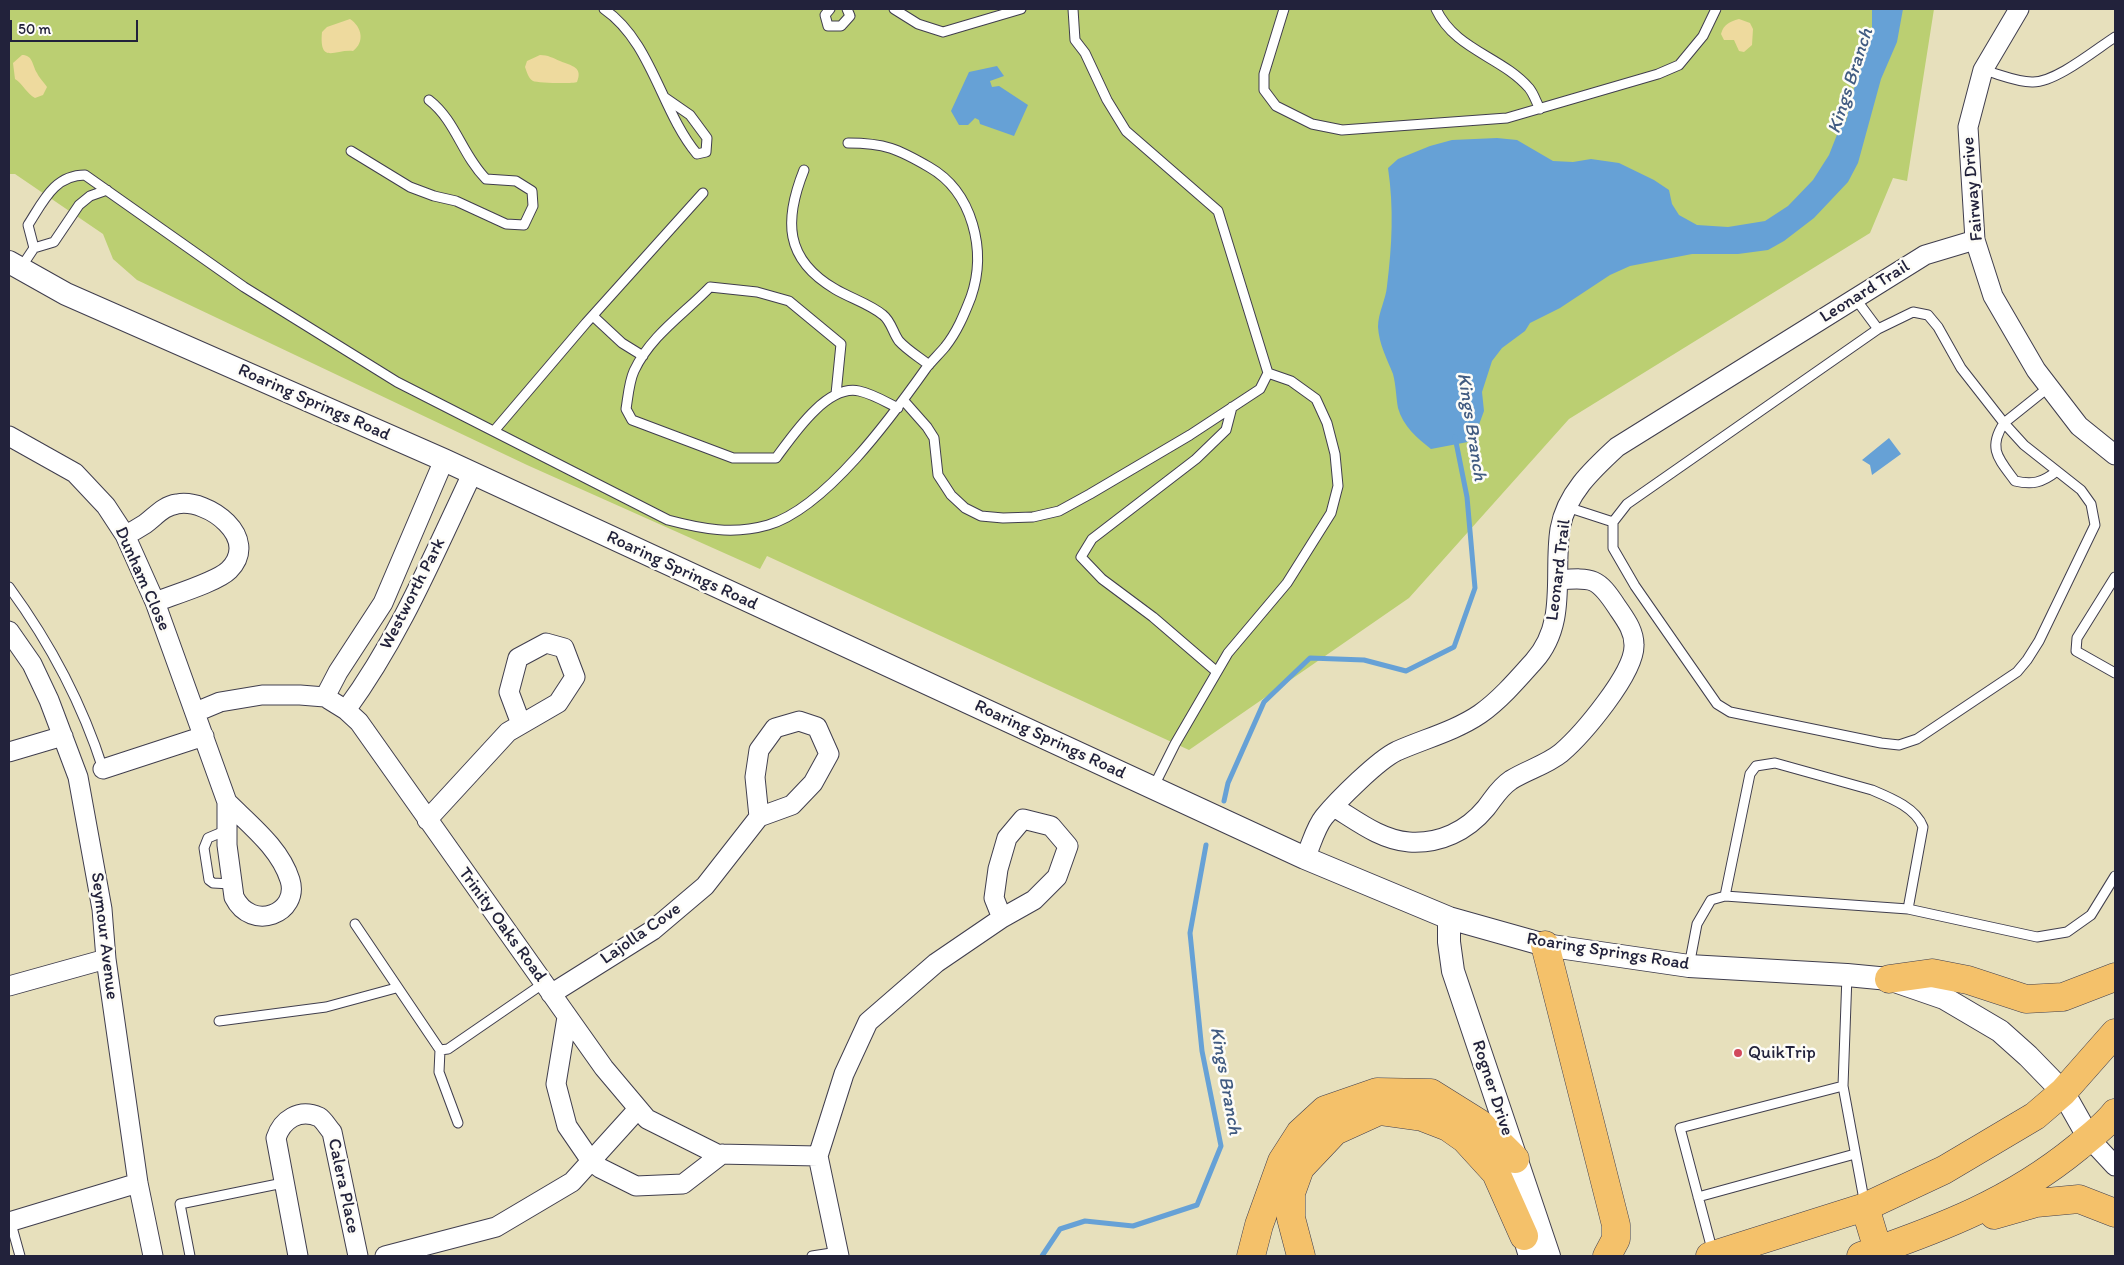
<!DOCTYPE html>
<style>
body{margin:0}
#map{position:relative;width:2124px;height:1265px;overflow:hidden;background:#e7e0bc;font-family:Itim,sans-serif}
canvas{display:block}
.frame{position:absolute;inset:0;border:10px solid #22223b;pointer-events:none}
.scale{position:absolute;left:10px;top:20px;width:128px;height:22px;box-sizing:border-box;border:2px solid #22223b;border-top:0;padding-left:6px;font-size:15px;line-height:18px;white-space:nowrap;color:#22223b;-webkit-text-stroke:4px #fdfcf7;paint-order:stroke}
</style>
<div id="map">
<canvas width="2124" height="1265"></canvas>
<div class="frame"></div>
<div class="scale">50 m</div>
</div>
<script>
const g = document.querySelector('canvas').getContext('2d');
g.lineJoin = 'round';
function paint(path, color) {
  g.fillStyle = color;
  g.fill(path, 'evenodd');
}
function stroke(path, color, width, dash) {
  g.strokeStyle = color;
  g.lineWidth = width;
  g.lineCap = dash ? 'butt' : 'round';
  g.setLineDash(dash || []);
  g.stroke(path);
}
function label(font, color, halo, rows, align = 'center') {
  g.font = font + ' Itim,sans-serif';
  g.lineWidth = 5;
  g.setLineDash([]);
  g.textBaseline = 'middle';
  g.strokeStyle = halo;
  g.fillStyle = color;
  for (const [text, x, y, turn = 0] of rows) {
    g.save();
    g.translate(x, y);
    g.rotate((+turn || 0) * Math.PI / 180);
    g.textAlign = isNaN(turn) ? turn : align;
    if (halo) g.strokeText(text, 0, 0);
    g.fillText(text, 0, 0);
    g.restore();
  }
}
paint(new Path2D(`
 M9 9H1934L1907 181 1893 178 1870 233 1569 419 1409 598 1189 750 767 556 760 569 527 465 137 280 113 259 103 234 15 174H9Z`), '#bbcf72');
paint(new Path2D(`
 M350 19C362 27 365 42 353 51 335 49 319 65 322 32L327 27Z
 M1739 19 1750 23 1753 29 1752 45 1744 52 1739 51 1734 40H1724L1721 34C1724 24 1729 22 1739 19Z
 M22 55C33 55 32 65 37 73 39 78 44 82 47 87L43 95 35 98C27 94 23 84 15 79L13 63Z
 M540 55C548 55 553 58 560 61 572 66 583 67 577 82 573 84 537 83 533 81 528 78 527 72 525 67L527 61Z`), '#eeda9e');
paint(new Path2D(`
 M1872 9H1903L1897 42 1881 79 1858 163 1848 182 1814 218 1784 241 1768 250 1738 254H1692L1630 266 1610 275 1560 308 1530 323 1525 331 1502 348 1492 361 1482 392 1484 411 1473 441 1431 449C1417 438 1403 426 1398 408 1396 397 1396 385 1393 374 1387 359 1379 344 1378 327 1378 313 1386 299 1387 286 1392 246 1394 208 1388 168L1398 159 1430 146 1452 140 1497 138 1517 140 1553 161 1573 162 1591 159 1619 163 1654 180 1669 190 1672 204 1679 215 1697 225 1728 227 1765 221 1788 206 1813 180 1829 155 1840 127 1846 121 1852 95 1872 32Z
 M997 66 1004 76 990 81 992 87 999 86 1028 105 1014 136 980 124 979 120 975 118 968 125H959L951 111 969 72Z
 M1889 438 1901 454 1872 475 1870 465 1862 460Z`), '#66a1d6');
stroke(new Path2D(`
 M1224 801 1228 783 1264 702 1310 658 1364 660 1406 671 1454 647 1475 588 1467 497 1455 437
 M1042 1256 1060 1229 1085 1221 1133 1226 1197 1205 1221 1146 1202 1051 1190 933 1206 845`), '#66a1d6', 5);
const service = new Path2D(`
 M604 9C652 42 661 111 697 154L706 152 707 138 690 115 664 97
 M830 9 825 15 828 26H841L850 16 847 9
 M894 9 918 24 943 32 1021 9
 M1284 9 1264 74V90L1276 106 1312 124 1342 130 1507 118 1658 74 1679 65 1703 36 1716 9
 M1436 9C1455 50 1501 56 1529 88 1534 94 1536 102 1540 109
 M1983 70C1999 74 2016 82 2032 82 2055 83 2095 50 2115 37
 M351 151 410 187 434 196 456 201 506 224 524 225 533 206 532 191 516 181 486 179C462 155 456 121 429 100
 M804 170C784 220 784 259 835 289 850 298 870 304 883 315 891 321 893 333 899 341 907 350 919 357 929 365
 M34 248 28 225C43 202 54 175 85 175L244 287 397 382 668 520C702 529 733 535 768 525 826 508 893 415 927 367 933 360 939 354 945 347 957 332 964 315 971 297 987 251 973 192 929 167 898 149 885 143 848 143
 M20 269 34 248 54 242 79 205 90 196 107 190
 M1855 298 1878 329
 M593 316 622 343 643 356
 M2049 387 2004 423 1961 368 1938 327 1928 315 1913 312 1878 329 1627 504 1613 522V548L1635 586 1717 704 1730 712 1881 743 1899 745 1917 739 2017 672 2027 660 2039 641 2095 525 2091 504 2081 490 2024 445 2004 423C1987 449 1999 459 2015 481 2032 485 2042 483 2057 471
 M836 394 841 344 789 301 757 292 710 287C684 314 651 335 634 371 629 382 628 397 626 409L632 420 733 458H776C793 435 827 384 859 391 873 394 886 402 898 408
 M904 401 927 427 934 438 938 475 951 495 965 508 981 516 1003 518 1033 517 1059 511 1090 494 1190 435 1260 389 1268 373 1218 211 1126 131 1107 100 1085 53 1075 40 1073 9
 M494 431 586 323 703 193
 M1567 507 1613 522
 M2115 577 2077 638 2076 651 2115 673
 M9 587C50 643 82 703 103 769
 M1217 672 1153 617 1102 579 1081 557 1092 539 1196 459 1226 430 1232 407
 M1153 788 1175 744 1228 653 1287 583 1331 513 1338 486 1335 454 1327 423 1316 399 1291 381 1268 373
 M227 830 208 838 204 848 209 880 213 883 231 884
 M1725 896 1750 774 1756 766 1775 763 1872 790C1891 798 1916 808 1923 827L1908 909
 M355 924 440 1050 439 1072 458 1123
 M1689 966 1697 924 1711 900 1725 896 1908 909 2037 937 2067 932 2091 915 2115 876
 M1847 975 1843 1086 1865 1205
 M219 1021 326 1007 396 988
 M440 1050 448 1049 544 983
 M1698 1197 1855 1154
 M10 1220 20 1256
 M1713 1253 1680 1128 1843 1086
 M190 1256 180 1204 283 1183
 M812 1256 838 1252`);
const minor = new Path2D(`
 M2019 9 1983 70 1968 127 1975 240 1993 296 2036 370 2079 426 2115 455
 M9 436 75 473 106 506 125 535 155 602 227 802V845L234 897C252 933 300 913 290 880 280 848 250 825 227 802
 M125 535C132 532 139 528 145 524 156 516 163 506 177 504 208 498 261 538 229 570 217 582 173 595 155 602
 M9 631 32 664 49 700 78 777 102 909 106 959 138 1183 153 1256
 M325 697 338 672 383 603 444 460
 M346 710C399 638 434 554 472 474
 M196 712 220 702 262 695H300L325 697 346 710 359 722 604 1068 647 1119 717 1154 818 1156
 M9 752 63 736
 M103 769 204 736
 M1334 807C1357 821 1381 840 1409 842 1440 844 1467 831 1486 808 1494 798 1499 788 1511 780 1527 770 1546 765 1561 753 1582 735 1635 673 1634 645 1634 630 1625 619 1617 607 1598 578 1593 577 1559 580
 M427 820 508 732 558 703 575 677 564 648 546 643 518 658 509 692 521 724
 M1305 858C1311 846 1315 828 1324 817 1338 800 1378 760 1397 751 1424 739 1455 731 1480 714 1500 700 1518 679 1534 661 1568 623 1553 574 1560 529 1566 494 1592 470 1617 447L1925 255 1975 240
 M9 986 106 959
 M551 994 653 930 705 886 759 817 792 805 813 783 829 754 817 727 799 721 775 728 759 750 755 777 759 817
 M567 1017 556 1084 567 1126 591 1161 600 1168 636 1186 683 1184 722 1154
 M2089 1138 2115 1166
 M9 1222 138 1183
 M298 1256 276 1138C282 1120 299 1108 319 1117 324 1120 328 1128 332 1132L358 1256
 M385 1256 496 1227 572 1182 638 1109
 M839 1256 818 1156 844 1074 868 1022 936 963 1002 918 1034 900 1057 877 1068 846 1051 826 1023 819 1007 838 998 869 994 898 1002 918`);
const tertiary = new Path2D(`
 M9 262 66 294 444 460 1305 858 1449 918 1545 945 1689 966 1847 975 1889 979 1944 998 2000 1031 2028 1056 2063 1092 2089 1138
 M1449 918V942L1453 971 1549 1256
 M1524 1236 1530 1256`);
const primary = new Path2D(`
 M1545 945 1616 1225V1239L1607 1256
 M1889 979 1932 973 1968 980 2026 999 2063 997 2115 977
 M1865 1207 1878 1250
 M1994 1215 2036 1203 2079 1199 2115 1213
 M1251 1256 1259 1225 1282 1161 1300 1133 1325 1110 1377 1092 1431 1093 1479 1123 1515 1159
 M1301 1256 1291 1218V1193L1300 1168 1335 1131 1379 1111 1422 1117 1448 1127 1465 1139 1496 1173 1524 1236
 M1710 1256 1865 1207 1944 1170 2035 1116 2063 1092 2115 1033
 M1861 1256C1942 1228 2011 1202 2078 1147 2091 1136 2105 1126 2115 1113`);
stroke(service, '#403e4e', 11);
stroke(minor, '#403e4e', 21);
stroke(tertiary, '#403e4e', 24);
stroke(primary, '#403e4e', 29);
stroke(service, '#fff', 9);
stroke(minor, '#fff', 19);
stroke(tertiary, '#fff', 22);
stroke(primary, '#f4c16a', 28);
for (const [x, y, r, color] of [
 [1738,1053,5,"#d1495b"]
]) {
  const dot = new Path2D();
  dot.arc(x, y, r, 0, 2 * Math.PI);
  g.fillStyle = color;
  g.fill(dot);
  stroke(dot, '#fdfcf7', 2);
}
label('18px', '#22223b', '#fdfcf7', [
 ["Fairway Drive",1973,189,-95],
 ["Leonard Trail",1865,292,-32],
 ["Roaring Springs Road",314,403,24],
 ["Leonard Trail",1559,570,-83],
 ["Roaring Springs Road",682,571,25],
 ["Dunham Close",142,579,66],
 ["Westworth Park",413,594,-63],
 ["Roaring Springs Road",1050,740,25],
 ["Trinity Oaks Road",502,925,54],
 ["Lajolla Cove",641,934,-35],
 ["Seymour Avenue",104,936,83],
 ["Roaring Springs Road",1608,952,9],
 ["Rogner Drive",1492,1088,72],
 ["Calera Place",343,1186,78]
]);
label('18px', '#22223b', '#fdfcf7', [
 ["QuikTrip",1748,1053]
], 'left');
label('italic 19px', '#415b81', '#fdfcf7', [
 ["Kings Branch",1851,81,-72],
 ["Kings Branch",1471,427,81],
 ["Kings Branch",1225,1081,80]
]);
</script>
